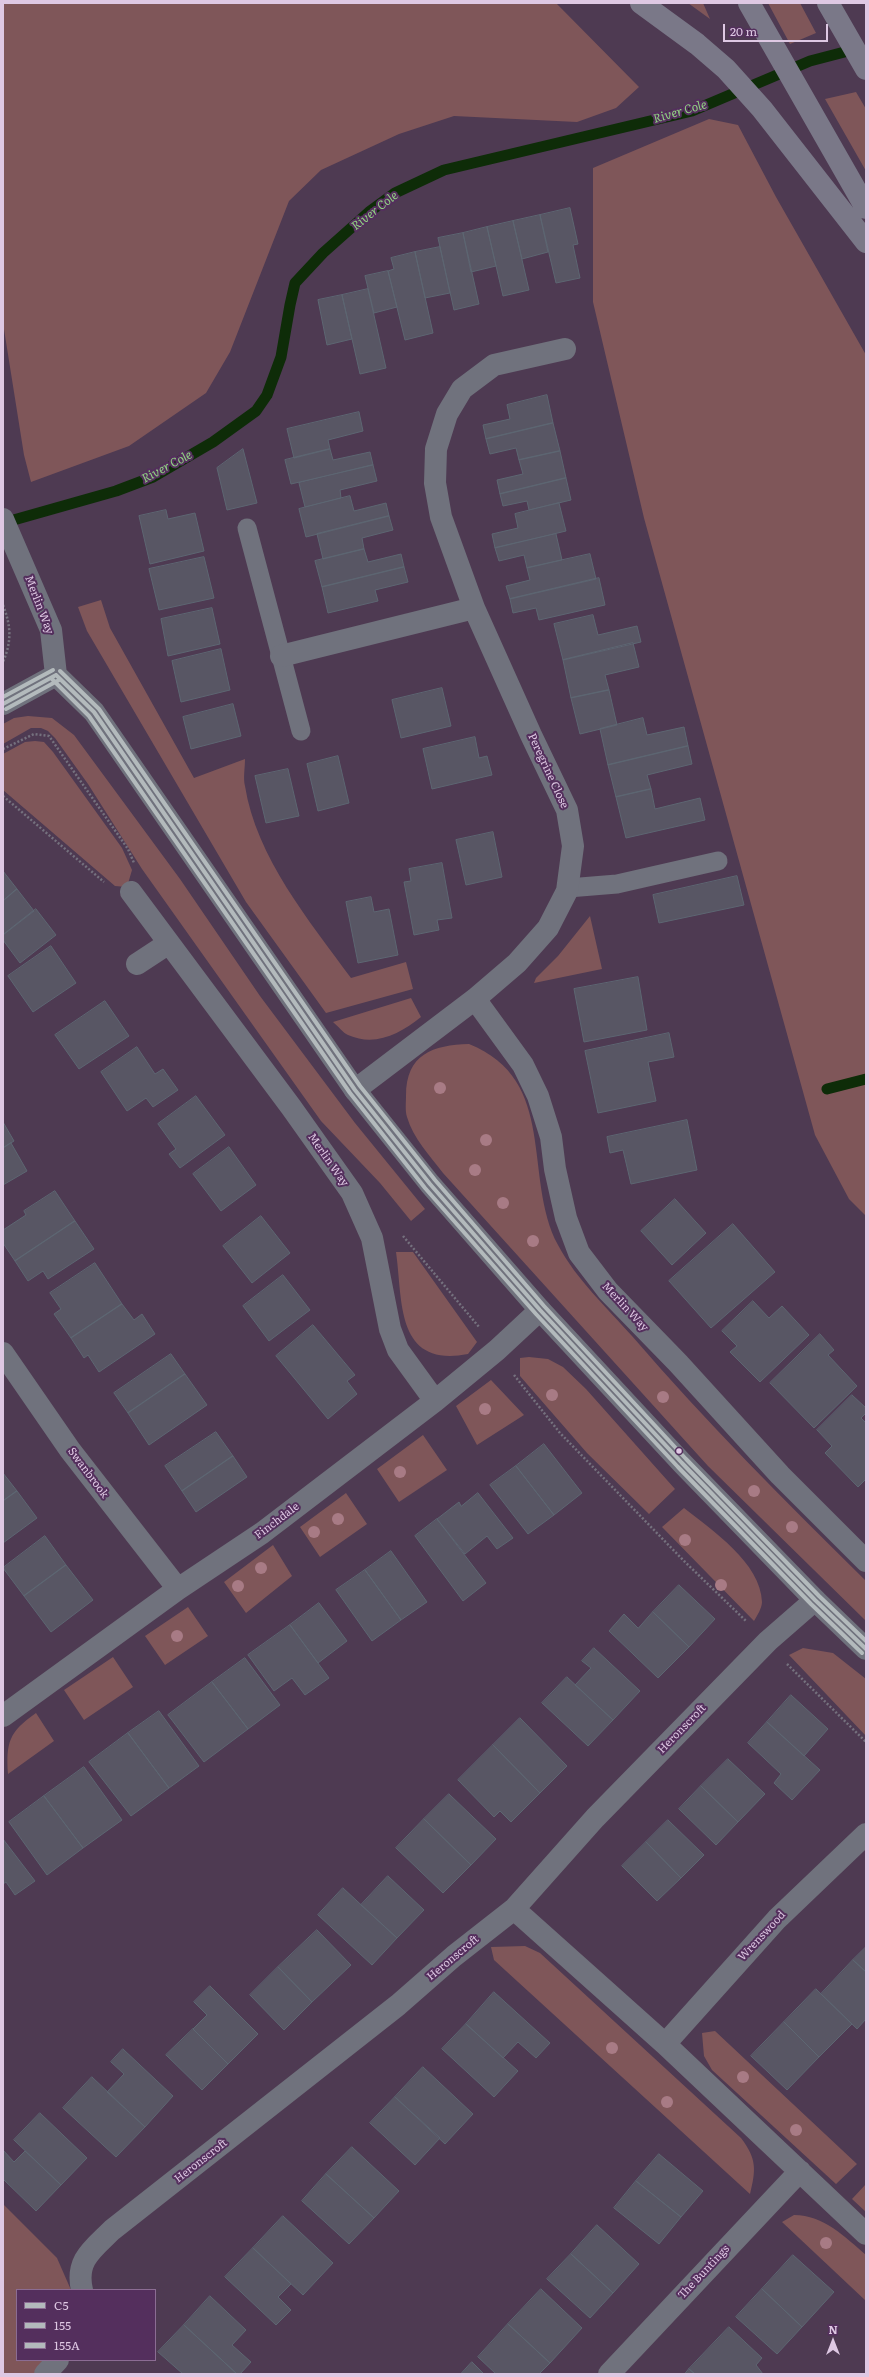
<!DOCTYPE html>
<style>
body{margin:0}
#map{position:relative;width:869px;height:2377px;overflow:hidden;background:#4e3a52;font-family:Literata,serif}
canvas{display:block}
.frame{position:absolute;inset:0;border:4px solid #dec8e3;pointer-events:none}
.legend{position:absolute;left:16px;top:2289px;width:140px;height:72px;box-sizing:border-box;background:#542f5d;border:1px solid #8b6c93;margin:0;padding:5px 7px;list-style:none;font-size:12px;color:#dec8e3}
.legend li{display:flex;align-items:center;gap:8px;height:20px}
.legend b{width:20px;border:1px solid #8b6c93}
.north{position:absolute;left:813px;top:2321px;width:40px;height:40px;-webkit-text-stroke:3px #542f5d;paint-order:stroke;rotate:0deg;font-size:11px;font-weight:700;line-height:16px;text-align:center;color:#dec8e3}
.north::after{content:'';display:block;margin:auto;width:14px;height:18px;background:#dec8e3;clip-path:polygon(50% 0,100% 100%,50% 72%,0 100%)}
.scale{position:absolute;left:723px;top:24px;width:105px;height:18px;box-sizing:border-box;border:2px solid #dec8e3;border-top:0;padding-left:5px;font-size:12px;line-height:14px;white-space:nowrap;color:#dec8e3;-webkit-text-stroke:3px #542f5d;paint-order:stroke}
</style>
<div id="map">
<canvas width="869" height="2377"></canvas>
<div class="frame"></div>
<ul class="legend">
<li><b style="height:5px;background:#b3babc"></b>C5</li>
<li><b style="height:5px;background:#b3babc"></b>155</li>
<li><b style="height:5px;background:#b3babc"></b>155A</li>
</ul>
<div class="north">N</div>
<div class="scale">20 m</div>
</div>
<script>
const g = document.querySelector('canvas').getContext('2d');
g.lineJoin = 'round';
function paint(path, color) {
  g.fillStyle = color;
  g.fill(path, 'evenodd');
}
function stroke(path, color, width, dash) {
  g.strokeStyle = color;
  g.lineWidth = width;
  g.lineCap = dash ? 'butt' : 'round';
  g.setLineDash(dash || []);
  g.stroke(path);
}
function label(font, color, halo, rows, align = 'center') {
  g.font = font + ' Literata,serif';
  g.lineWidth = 4;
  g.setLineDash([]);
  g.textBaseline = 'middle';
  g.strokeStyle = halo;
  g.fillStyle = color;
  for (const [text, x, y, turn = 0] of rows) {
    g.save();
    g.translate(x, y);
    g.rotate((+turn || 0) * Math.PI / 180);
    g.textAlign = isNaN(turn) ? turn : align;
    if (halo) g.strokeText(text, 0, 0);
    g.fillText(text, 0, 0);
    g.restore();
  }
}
paint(new Path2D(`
 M3 3H556L639 87 616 108 577 122 454 116 399 134 321 170 289 201 230 352 206 393 129 446 31 482 24 455 3 323Z
 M688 3H703L710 19Z
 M768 3H800L816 33 790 44Z
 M856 92 866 109V171L825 99Z
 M709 119 738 125 776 197 866 355V1216L849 1199 815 1135 644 518 593 302V168Z
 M101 600 110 628 194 778 245 759C245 768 243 778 245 786 256 857 310 922 351 978L406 962 413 989 326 1013 246 902 87 631 78 607Z
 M28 716 52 718 74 735 180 879 260 996 355 1123 425 1209 411 1221 380 1183 321 1121 142 869 88 784 55 738 48 731 41 728H31L3 744V724L14 718Z
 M35 741 44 742 53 752 122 848 132 870 127 887 115 886 3 790V754L25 742Z
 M590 916 602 969 534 983 536 978 558 956Z
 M411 998 421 1017C400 1034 375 1047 348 1035 343 1033 338 1026 333 1022Z
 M469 1044C559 1080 522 1177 558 1245 576 1279 607 1308 632 1336 706 1422 786 1502 866 1581V1621L708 1466 443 1173C430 1156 413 1138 407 1117 405 1111 406 1102 406 1096 406 1054 433 1045 469 1044Z
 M396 1252H413L477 1342 468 1354C395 1368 403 1301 396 1252Z
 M529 1357 548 1359 563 1367 586 1389 675 1489 649 1514 587 1453 520 1376V1358Z
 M491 1380 524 1415 477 1445 456 1406Z
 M423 1435 447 1470 399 1502 377 1469Z
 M346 1493 367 1524 320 1557 300 1527Z
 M684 1508C712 1530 761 1563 762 1602 762 1608 757 1616 754 1621L662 1527Z
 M273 1545 292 1576 246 1613 224 1582Z
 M188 1607 208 1636 165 1665 145 1636Z
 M803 1648 833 1653 866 1679V1736L789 1655Z
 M113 1657 133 1687 84 1720 64 1690Z
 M36 1713 54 1741 8 1774C6 1742 9 1732 36 1713Z
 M525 1946 540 1953 741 2138C757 2159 756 2170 750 2194L494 1960 491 1947Z
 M715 2031 857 2164 836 2184 712 2070 704 2056 702 2033Z
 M866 2184V2212L852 2199Z
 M3 2204 57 2258 71 2290H17V2360H49L35 2374H3Z
 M794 2215C824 2215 845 2237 866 2255V2301L782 2222Z`), '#7f5659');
stroke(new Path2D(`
 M3 523 116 491 153 477 213 442 256 411 267 395 281 357 290 305 295 283 323 253 369 212 395 193 444 170 692 111 810 61 856 49
 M827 1089 866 1079`), '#0e2c08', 11);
const building = new Path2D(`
 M570 208 578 244 573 245 580 278 556 283 540 215Z
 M540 215 548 252 522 259 513 221Z
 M513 221 529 290 503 296 487 227Z
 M487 227 496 266 471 272 463 233Z
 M463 233 479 304 454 310 438 238Z
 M440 247 450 293 425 298 415 252Z
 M415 252 433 333 405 340 388 271 394 269 391 258Z
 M388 271 397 307 374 313 365 276Z
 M368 289 386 368 360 374 342 295Z
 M342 295 352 339 327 345 318 300Z
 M547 395 553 423 486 439 483 425 510 419 507 405Z
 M359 412 363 431 328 440 330 449 294 458 287 429Z
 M553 423 560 451 519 460 516 448 490 454 486 439Z
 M243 449 257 503 227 510 217 468Z
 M330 449 333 460 370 452 373 465 291 484 285 460Z
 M560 451 566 478 500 494 497 480 523 474 519 460Z
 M373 465 377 481 340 490 341 498 305 507 299 483Z
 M566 478 571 500 529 510 527 501 503 506 500 494Z
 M350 496 354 511 386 503 389 516 306 537 299 509Z
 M559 503 566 531 495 548 492 534 518 528 515 514Z
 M166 510 168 519 195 513 204 551 150 564 139 516Z
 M389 516 393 530 362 538 364 549 323 559 317 534Z
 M556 534 562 560 527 568 524 555 499 561 495 548Z
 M364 549 368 562 401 554 404 567 322 587 315 561Z
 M590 554 596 579 510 599 506 586 530 580 527 568Z
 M204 557 214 598 159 610 149 569Z
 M404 567 408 582 375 590 378 601 328 613 322 587Z
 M599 578 605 605 539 620 536 608 513 613 510 599Z
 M212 608 220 644 168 656 161 619Z
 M593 615 598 635 637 626 641 642 563 660 554 624Z
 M633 643 639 667 605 675 609 690 571 698 563 660Z
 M221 649 230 690 181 702 172 661Z
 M442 688 451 726 401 738 392 700Z
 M609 690 617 725 580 734 571 698Z
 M233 704 241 736 191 749 183 717Z
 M643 718 647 735 684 727 688 746 608 765 600 729Z
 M475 737 479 758 487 756 492 775 432 789 423 749Z
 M688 746 692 764 647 775 651 789 616 797 608 765Z
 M338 756 349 803 318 811 307 764Z
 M288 769 299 816 266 823 255 776Z
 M651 789 655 809 700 798 705 820 626 838 616 797Z
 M493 832 502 877 466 885 456 840Z
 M442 863 452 918 437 920 439 930 414 935 404 882 411 881 409 869Z
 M3 871 17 889 3 901Z
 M737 876 744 905 659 923 653 895Z
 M17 889 34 911 3 935V901Z
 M371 897 374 912 389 909 398 955 358 963 346 902Z
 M36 909 56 935 20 963 3 940V935Z
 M51 946 76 983 33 1012 8 976Z
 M638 977 647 1030 584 1042 574 989Z
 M105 1001 129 1036 79 1069 55 1035Z
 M669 1033 674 1057 648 1062 656 1101 598 1113 585 1051Z
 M137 1047 155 1074 163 1069 178 1090 153 1107 146 1098 127 1111 101 1072Z
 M196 1096 225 1135 180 1168 169 1154 176 1149 158 1124Z
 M687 1120 697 1170 631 1184 623 1150 610 1153 607 1137Z
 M3 1122 14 1141 3 1148Z
 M11 1143 27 1171 3 1185V1148Z
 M229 1147 256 1185 221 1211 193 1174Z
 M55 1191 75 1221 15 1261 3 1243V1230L26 1215 24 1211Z
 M675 1199 706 1233 672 1265 641 1231Z
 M261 1216 290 1253 252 1283 223 1246Z
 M75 1221 94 1249 48 1279 43 1271 28 1281 15 1261Z
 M733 1224 775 1272 711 1328 669 1281Z
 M95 1263 122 1304 71 1338 54 1314 61 1309 50 1293Z
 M283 1275 310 1310 269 1341 243 1306Z
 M753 1301 769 1318 782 1306 809 1335 760 1382 730 1352 737 1346 722 1331Z
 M122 1304 134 1320 142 1314 155 1334 99 1372 88 1355 84 1358 71 1338Z
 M313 1325 355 1375 347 1381 357 1394 328 1419 276 1356Z
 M820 1334 834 1350 828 1355 857 1386 814 1428 770 1383Z
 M171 1354 185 1374 128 1413 114 1393Z
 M185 1374 207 1405 149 1445 128 1413Z
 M852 1395 866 1408V1413L861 1418 866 1423V1479L858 1487 825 1453 832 1446 817 1430Z
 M216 1432 233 1456 182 1491 165 1466Z
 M544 1444 582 1493 554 1515 516 1466Z
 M233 1456 247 1477 196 1512 182 1491Z
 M516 1466 554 1515 528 1534 490 1485Z
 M3 1473 17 1491 3 1501Z
 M17 1491 37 1518 3 1543V1501Z
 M478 1493 513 1538 497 1549 487 1536 465 1554 437 1519 459 1502 461 1506Z
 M437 1519 486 1583 463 1601 415 1536Z
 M45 1536 66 1565 24 1596 3 1568Z
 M391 1551 427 1602 401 1620 365 1570Z
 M66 1565 93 1600 51 1632 24 1596Z
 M365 1570 401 1620 372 1641 336 1590Z
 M679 1585 715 1619 689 1647 653 1612Z
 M319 1603 347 1641 318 1663 290 1625Z
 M653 1612 689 1647 658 1678 609 1631 624 1614 638 1628Z
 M290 1625 329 1678 305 1695 292 1678 274 1691 248 1655Z
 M594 1648 640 1691 613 1720 575 1685 591 1668 582 1661Z
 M245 1658 280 1705 248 1729 212 1682Z
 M567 1677 613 1720 588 1746 542 1703Z
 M212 1682 248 1729 204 1762 168 1715Z
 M791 1695 828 1729 804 1756 767 1722Z
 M159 1711 199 1766 169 1788 128 1733Z
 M520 1718 567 1766 540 1793 493 1745Z
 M767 1722 820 1770 792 1800 774 1783 781 1774 748 1743Z
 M128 1733 169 1788 131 1816 89 1762Z
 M493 1745 540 1793 511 1822 500 1811 494 1817 458 1780Z
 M728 1759 765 1794 738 1822 701 1786Z
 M84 1767 122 1820 83 1848 44 1796Z
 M701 1786 738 1822 716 1845 679 1809Z
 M449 1794 496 1839 471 1865 424 1819Z
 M44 1796 83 1848 47 1875 9 1822Z
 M424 1819 471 1865 443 1893 396 1848Z
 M668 1820 704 1855 681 1878 646 1842Z
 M3 1839 35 1881 15 1895 6 1882 3 1884Z
 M646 1842 681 1878 657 1901 622 1866Z
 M388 1876 424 1910 397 1938 361 1905Z
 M343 1888 397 1938 372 1965 318 1915Z
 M317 1930 351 1965 312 2002 278 1967Z
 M866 1947V1972L853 1960Z
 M853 1960 866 1972V2019L857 2029 821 1994Z
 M278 1967 312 2002 284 2030 250 1995Z
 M210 1986 258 2034 228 2064 193 2029 207 2015 194 2002Z
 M816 1989 852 2024 819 2057 784 2022Z
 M494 1992 550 2043 536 2058 518 2042 503 2058 466 2024Z
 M784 2022 819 2057 787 2090 751 2056Z
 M466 2024 518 2071 494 2097 442 2049Z
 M193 2029 228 2064 202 2090 166 2055Z
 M123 2049 173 2096 145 2127 107 2092 124 2074 111 2062Z
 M423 2067 473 2114 445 2144 395 2097Z
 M92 2077 145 2127 116 2157 63 2108Z
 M395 2097 440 2138 415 2165 370 2123Z
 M40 2113 87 2158 61 2185 14 2140Z
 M352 2147 399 2191 374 2218 326 2174Z
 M3 2150 14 2162 25 2151 61 2185 36 2211 3 2179Z
 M659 2154 703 2191 681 2217 636 2181Z
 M326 2174 374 2218 349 2244 302 2201Z
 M636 2181 681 2217 659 2244 614 2208Z
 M283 2216 333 2263 303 2295 253 2248Z
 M597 2225 639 2264 613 2293 571 2254Z
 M253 2248 291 2284 278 2297 291 2310 276 2325 225 2277Z
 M571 2254 613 2293 590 2318 547 2279Z
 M793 2255 834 2292 802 2327 762 2289Z
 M541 2289 582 2328 550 2363 508 2324Z
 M762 2289 802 2327 777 2354 736 2317Z
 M210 2296 246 2330 232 2345 251 2362 240 2374H237L184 2325Z
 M508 2324 550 2363 539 2374H496L478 2357Z
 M184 2325 237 2374H183L158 2352Z
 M729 2327 762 2358 756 2365 763 2374H695L689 2369Z
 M472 2362 484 2374H461Z
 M689 2369 695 2374H685Z`);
paint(building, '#585664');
stroke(building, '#5d6672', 1);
stroke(new Path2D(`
 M3 605C11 626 12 641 3 662
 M3 749 34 734 49 736 128 849 134 863
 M3 796 104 882
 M403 1236 479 1327
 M514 1375 560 1433 684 1561 746 1621
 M787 1664 866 1742`), '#75717e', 2.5, [2, 2]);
stroke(new Path2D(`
 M247 528 301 731
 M568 888 617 884 718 861`), '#70727d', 19);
stroke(new Path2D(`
 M281 656 474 608
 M131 892 291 1107 352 1193 372 1238 390 1329 398 1350 435 1401
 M137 964 169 943
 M475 999 523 1065 538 1096 551 1137 555 1169 566 1218 579 1253 608 1291 678 1363 780 1475 866 1561
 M355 1090 475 999 517 963 548 928 567 891 573 846 567 810 531 735 474 608 441 517 435 483 436 449 447 414 462 389 494 365 565 349
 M3 1353 70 1450 178 1589
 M3 1716 178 1589 262 1533 435 1401 497 1350 540 1310
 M514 1909 665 2044 866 2234
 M665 2044 777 1919 866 1834
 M82 2290C75 2260 93 2249 112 2230L398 2005 454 1956 514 1909 595 1818 768 1641 815 1600
 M45 2374 58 2360
 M609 2374 800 2171`), '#70727d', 22);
stroke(new Path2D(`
 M3 519 51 630 56 675 94 712 355 1090 430 1184 540 1310 682 1463 815 1600 866 1649
 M3 704 56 675`), '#70727d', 22);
stroke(new Path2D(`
 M641 3 697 44 726 69 762 109 866 242
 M749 3 866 208
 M828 3 866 69`), '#7a7888', 22);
stroke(new Path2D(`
 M56 675 94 712 355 1090 430 1184 540 1310 682 1463 815 1600 866 1649
 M3 704 56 675`), '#b3babc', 4);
stroke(new Path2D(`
 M52 679 89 716 350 1093 425 1188 536 1314 678 1467 811 1604 862 1653
 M6 709 59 680`), '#b3babc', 4);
stroke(new Path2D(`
 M60 671 99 709 360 1086 435 1180 544 1306 686 1459 819 1596 866 1641
 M3 697 53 670`), '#b3babc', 4);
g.fillStyle = '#a87b85';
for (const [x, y] of [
 [440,1088],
 [486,1140],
 [475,1170],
 [503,1203],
 [533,1241],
 [552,1395],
 [663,1397],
 [485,1409],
 [400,1472],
 [754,1491],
 [338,1519],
 [792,1527],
 [314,1532],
 [685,1540],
 [261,1568],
 [721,1585],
 [238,1586],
 [177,1636],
 [612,2048],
 [743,2077],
 [667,2102],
 [796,2130],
 [826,2243]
]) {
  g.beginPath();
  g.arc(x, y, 6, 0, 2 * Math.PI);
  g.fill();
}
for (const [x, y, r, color] of [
 [679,1451,3.5,"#dec8e3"]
]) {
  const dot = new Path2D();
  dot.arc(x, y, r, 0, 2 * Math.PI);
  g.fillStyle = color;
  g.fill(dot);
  stroke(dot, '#542f5d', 1.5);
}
label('11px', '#dec8e3', '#542f5d', [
 ["Merlin Way",39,605,69],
 ["Peregrine Close",548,771,65],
 ["Merlin Way",328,1160,55],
 ["Merlin Way",625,1307,47],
 ["Swanbrook",88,1473,53],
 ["Finchdale",277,1521,-37],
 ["Heronscroft",682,1729,-46],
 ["Wrenswood",762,1936,-47],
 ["Heronscroft",453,1958,-40],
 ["Heronscroft",201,2161,-38],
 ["The Buntings",704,2272,-47]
]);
label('italic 12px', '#91d383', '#542f5d', [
 ["River Cole",680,112,-16],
 ["River Cole",375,211,-38],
 ["River Cole",167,467,-28]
]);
</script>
